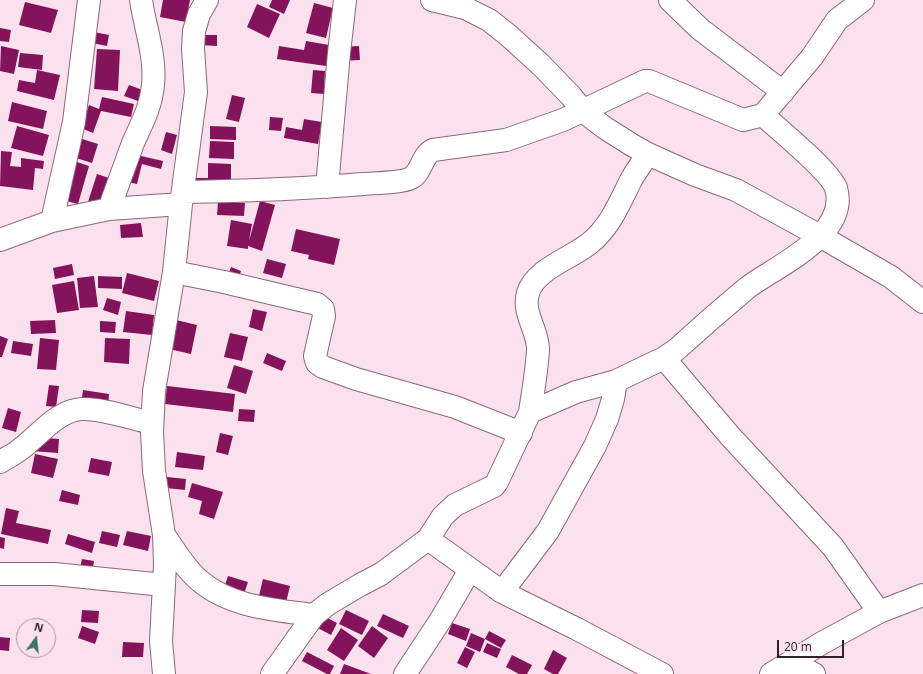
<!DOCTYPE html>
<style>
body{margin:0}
#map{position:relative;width:923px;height:674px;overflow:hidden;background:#fbe1ed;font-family:"Open Sans",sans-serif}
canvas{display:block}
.north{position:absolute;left:16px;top:618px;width:40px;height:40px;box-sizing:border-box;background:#fbe1ed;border:1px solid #aa949e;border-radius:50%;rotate:15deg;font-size:11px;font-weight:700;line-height:16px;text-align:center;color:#302028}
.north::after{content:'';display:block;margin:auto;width:14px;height:18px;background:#3c7760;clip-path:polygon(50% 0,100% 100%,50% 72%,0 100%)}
.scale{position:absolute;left:777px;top:640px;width:67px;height:18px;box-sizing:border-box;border:2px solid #302028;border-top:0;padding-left:5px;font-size:12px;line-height:14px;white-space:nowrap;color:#302028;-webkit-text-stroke:3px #fbe1ed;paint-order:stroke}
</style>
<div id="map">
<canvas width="923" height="674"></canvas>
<div class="north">N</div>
<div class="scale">20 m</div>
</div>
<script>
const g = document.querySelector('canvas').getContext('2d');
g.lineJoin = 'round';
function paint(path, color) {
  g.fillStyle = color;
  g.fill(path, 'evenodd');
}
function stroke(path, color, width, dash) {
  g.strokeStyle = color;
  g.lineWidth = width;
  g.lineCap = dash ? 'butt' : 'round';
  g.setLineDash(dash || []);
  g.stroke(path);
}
paint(new Path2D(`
 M163 0H190L186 22 160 17Z
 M272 0H290L284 14 269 7Z
 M25 2 58 10 51 33 19 25Z
 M314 3 333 8 326 38 306 33Z
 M257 4 280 14 269 38 247 27Z
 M0 28 11 30 9 42 0 41Z
 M89 31 109 35 107 46 87 42Z
 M199 35H217V46L200 45Z
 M306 41 329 45 326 66 277 59 279 46 304 50Z
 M1 46 19 50 14 74 0 71Z
 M359 46 360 60 339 61 338 47Z
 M97 49 120 50 118 91 94 89Z
 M20 53 43 55 42 70 18 67Z
 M37 70 60 75 54 100 17 91 19 80 35 83Z
 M313 70 325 71 324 94 311 93Z
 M129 85 148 92 144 103 124 96Z
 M232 95 245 98 239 122 226 119Z
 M102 97 134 104 131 117 101 111 93 133 81 128 89 105 99 109Z
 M12 102 47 111 43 129 8 121Z
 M270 117 283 118 281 131 269 130Z
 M304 119 322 122 318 144 284 138 286 127 302 130Z
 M17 126 49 135 43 156 11 148Z
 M210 126 236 127V140L210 139Z
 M166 132 177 135 172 154 161 150Z
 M79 138 98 144 92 163 73 157Z
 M210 141 234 142V159L209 158Z
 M1 151 12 152 10 166 21 167V158L44 161 43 169 35 168 33 190 0 186Z
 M128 153 163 161 161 169 142 164 137 184 122 181Z
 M71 160 89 166 78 204 59 199Z
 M208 163 231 164V191L193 190V178H208Z
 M97 174 109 178 98 212 86 208Z
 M260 201 275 205 262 251 248 246V249L227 246 231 220 252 224 249 241Z
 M218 202 245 203 244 216 217 215Z
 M141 223 143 237 121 238 120 225Z
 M296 229 340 239 334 265 308 259 309 255 291 251Z
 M267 259 286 264 282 278 263 273Z
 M72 264 74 275 55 279 53 268Z
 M231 267 241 271 236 288 225 284Z
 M127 273 159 281 154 301 122 293Z
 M94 276 98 307 80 308 77 278Z
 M98 276 122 277V289L98 288Z
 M74 281 79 310 57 313 52 285Z
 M107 298 121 302 118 315 103 310Z
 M253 309 267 312 262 331 249 327Z
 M126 311 154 315 152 335 123 332Z
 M55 320 56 333 31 334 30 321Z
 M176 320 197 325 191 354 169 349Z
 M100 321 116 322 115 333 100 332Z
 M230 333 248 337 242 361 224 357Z
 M0 336 8 339 2 357H0Z
 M40 338 59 340 56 370 37 369Z
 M105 338 130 339 129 364 104 362Z
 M13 341 33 344 31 356 11 353Z
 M267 353 286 361 282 371 263 363Z
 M234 365 253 371 246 394 227 388Z
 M49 385 59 386 56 407 46 406Z
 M167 386 235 394 233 412 165 404Z
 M83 390 109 394 108 408 81 405Z
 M8 408 21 412 16 432 2 428Z
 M239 409 255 410 254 422 238 421Z
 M220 433 233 436 228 455 216 452Z
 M32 437 59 439 58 453 31 451Z
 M177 452 205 456 203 470 175 467Z
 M35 454 58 459 53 478 31 473Z
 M91 458 112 462 109 476 88 472Z
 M167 477 186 479 185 490 166 488Z
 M192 483 223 492 214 519 199 514 202 501 188 497Z
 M62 490 80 495 78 505 59 501Z
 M6 508 19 511 16 523 51 530 48 544 1 534Z
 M102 531 120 535 117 547 99 543Z
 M127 531 151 536 148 551 123 545Z
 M68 534 95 542 92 553 65 544Z
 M0 537 5 538 4 549 0 548Z
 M82 559 94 561 91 579 78 576Z
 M228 576 248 582 244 594 224 588Z
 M263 579 290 586 284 611 257 604Z
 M82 610 99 611 98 623 81 622Z
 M346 610 369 621 362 635 339 624Z
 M320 614 337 623 331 635 314 626Z
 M383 614 409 626 403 638 377 626Z
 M452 623 470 629 466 641 448 634Z
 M82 626 99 632 95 644 78 638Z
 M372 626 388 638 374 658 358 646Z
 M341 628 358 640 344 661 327 650Z
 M489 631 506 640 501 648 485 639Z
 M471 633 485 639 480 652 466 646Z
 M0 637 10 638 9 651 0 650Z
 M123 642 144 643 143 657H122Z
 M487 643 501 649 497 658 483 652Z
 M465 647 475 652 467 668 457 663Z
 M553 650 567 658 558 674H553L544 669Z
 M307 652 334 666 330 674H327L302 661Z
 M512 655 532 665 527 674H519L506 667Z
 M344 664 371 674H340Z`), '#83145c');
const minor = new Path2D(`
 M432 0 465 8 489 20 508 35 541 65 571 96 583 111 605 128 632 145 648 154 695 175 736 190 820 236 891 277 923 302
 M670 0 700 29 783 92
 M763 115 812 57 837 20 863 0
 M327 187 339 53 345 0
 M183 192C243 191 303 189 363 184 374 183 402 183 411 178 422 172 422 155 433 150L506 140 563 120 645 81H649L743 120 763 115C779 130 830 171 836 188 850 235 776 266 747 288 723 308 699 329 676 350L664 358 616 381 576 392 530 412 497 482 494 486 455 505 443 516 428 539 381 574 360 585 328 604 314 615 272 674
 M109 209C117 187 125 165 133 143 142 123 151 107 153 85 156 56 145 28 141 0
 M52 221 74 122 89 0
 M0 240 52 221 109 209 181 204
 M174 272 224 282 317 304 323 309 324 316 315 356 317 363 323 367 356 379 455 407 521 433
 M664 358 730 436 833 547 879 612
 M530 412C533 392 537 370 538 349 538 330 522 313 528 293 535 269 572 258 590 243 610 227 620 202 631 180 636 171 642 163 648 154
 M0 462C6 458 13 455 18 451 38 437 57 410 82 409 101 408 133 419 152 423
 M164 535C175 550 185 569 200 581 230 607 276 610 314 615
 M428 539 502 592 577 629 662 674
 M0 574H54L164 585
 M502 592 548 531 595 446 607 419 613 399 616 381
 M791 662 814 674
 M164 674 161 641 165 565 164 535 154 471 152 432 154 391 174 272 181 204 196 92 193 49 194 31 199 14 207 0
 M405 674 440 621 470 570
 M771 674 822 643 879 612 923 595`);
stroke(minor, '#8d677a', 24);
stroke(minor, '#fff', 22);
</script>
